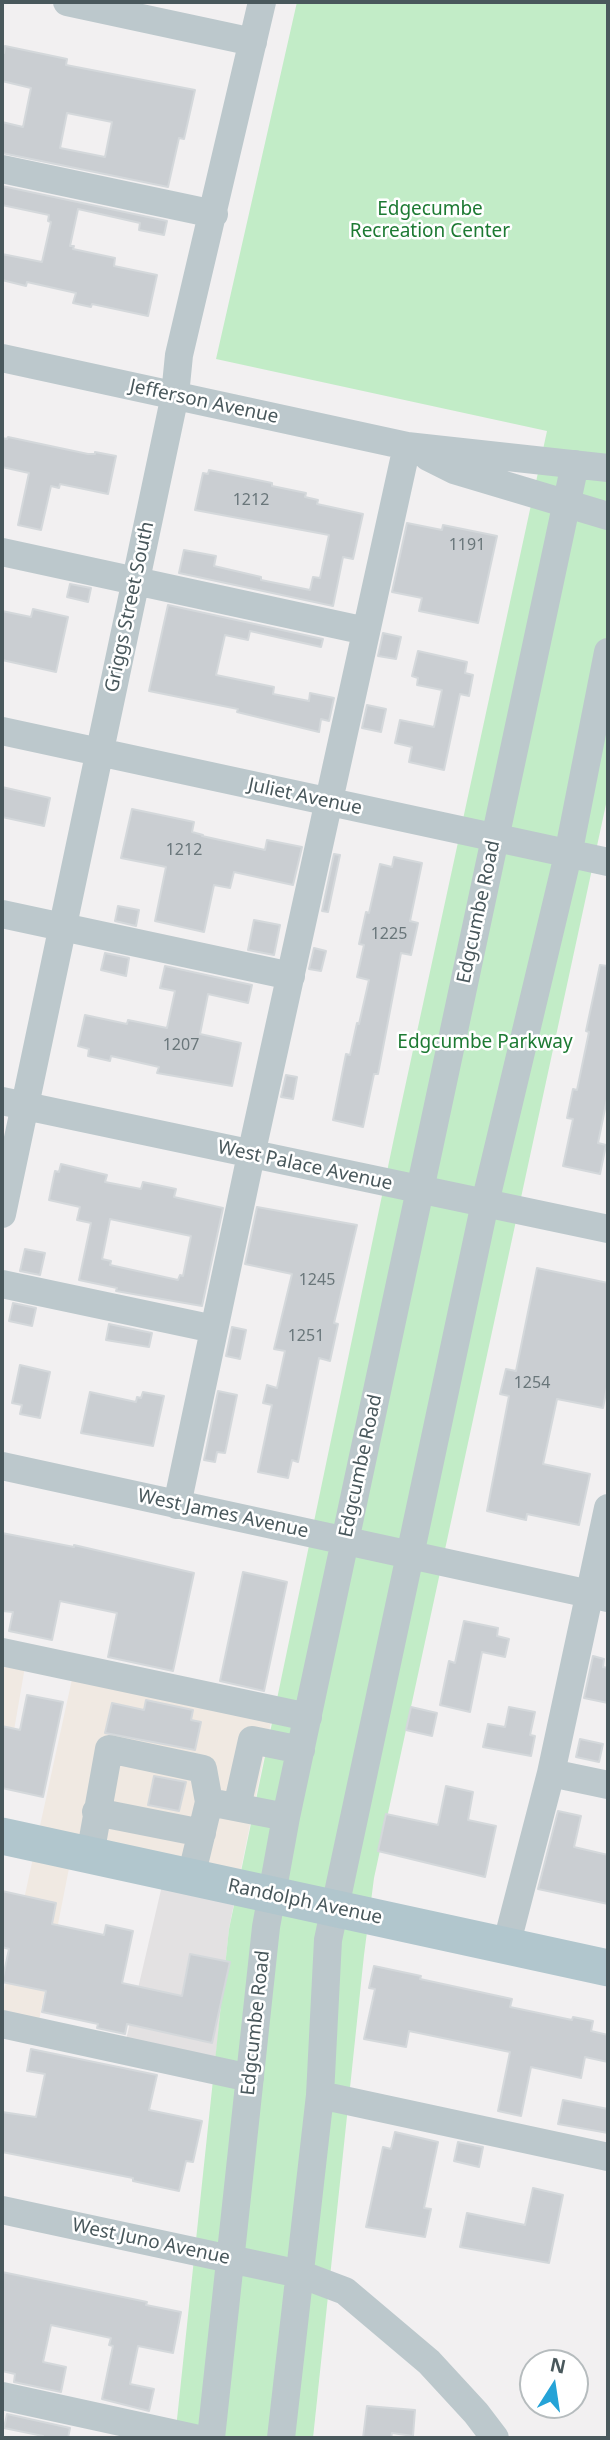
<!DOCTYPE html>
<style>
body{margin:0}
#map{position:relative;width:610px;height:2440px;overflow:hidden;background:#f2f0f1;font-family:"Noto Sans",sans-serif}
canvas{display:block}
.frame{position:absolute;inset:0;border:4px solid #49585c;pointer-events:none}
.north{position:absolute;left:519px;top:2349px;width:70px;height:70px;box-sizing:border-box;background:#fff;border:2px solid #b6bcbe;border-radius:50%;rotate:12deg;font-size:19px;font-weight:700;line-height:28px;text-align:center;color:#49585c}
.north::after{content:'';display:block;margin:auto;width:24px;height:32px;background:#25a3d7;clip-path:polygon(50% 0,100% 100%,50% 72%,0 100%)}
</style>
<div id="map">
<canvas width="610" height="2440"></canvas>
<div class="frame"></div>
<div class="north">N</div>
</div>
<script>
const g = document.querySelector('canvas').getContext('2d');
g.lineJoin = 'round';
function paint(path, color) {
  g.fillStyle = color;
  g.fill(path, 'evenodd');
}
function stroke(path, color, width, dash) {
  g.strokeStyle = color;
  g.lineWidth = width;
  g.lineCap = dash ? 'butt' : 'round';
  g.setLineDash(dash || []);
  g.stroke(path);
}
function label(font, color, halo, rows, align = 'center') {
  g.font = font + ' "Noto Sans",sans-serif';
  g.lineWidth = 5;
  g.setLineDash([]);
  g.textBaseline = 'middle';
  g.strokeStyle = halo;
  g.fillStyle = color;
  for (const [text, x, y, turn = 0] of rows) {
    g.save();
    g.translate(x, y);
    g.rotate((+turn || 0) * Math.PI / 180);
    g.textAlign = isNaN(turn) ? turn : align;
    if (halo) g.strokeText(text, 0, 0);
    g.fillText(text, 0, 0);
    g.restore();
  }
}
paint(new Path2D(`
 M2 1650 27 1655 2 1800Z
 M74 1670 273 1712 236 1893 71 1858 38 2026 2 2018V2000Z`), '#f0e9e2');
paint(new Path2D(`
 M164 1877 236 1893 229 1929 214 2075 122 2057Z`), '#e3e1e2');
paint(new Path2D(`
 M297 2H608V795L374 1878 364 1955 313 2438H175L229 1929 394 1138 547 431 216 359Z`), '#c2ecc7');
const building = new Path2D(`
 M5 46 67 59 66 65 195 90 184 139 179 138 168 187 2 153V122L23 127 31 88 2 81V52L4 53ZM67 113 112 122 105 157 60 148Z
 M2 186 167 221 164 235 139 230 140 223 78 209 70 246H74L73 249 115 258 114 266 157 275 148 316 92 304 91 307 73 303 76 293 27 282 26 286 2 280V254L42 262 51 222 48 221 49 215 2 205Z
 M8 437 88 454H95V452L116 456 108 494 60 484 59 488 51 486 41 530 18 525 29 473 2 467V438L7 439Z
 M209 470 272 483V486L306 493 305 497 318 500 317 504 363 514 353 559 343 557 333 606 179 573 184 550 216 556 214 566 261 577V580L310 590 313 577 320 578 329 535 195 510 203 473 208 474Z
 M407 523 442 530 443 525 497 536 478 623 419 611 422 598 392 592Z
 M70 584 91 588 88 602 67 597Z
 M168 605 323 639 321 647 250 631 248 640 225 635 216 675 274 687 273 694 309 701 310 693 334 698 329 721 321 719 319 732 237 712 238 709 149 691Z
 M33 609 68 617 56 672 2 660V611L31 617Z
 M383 633 401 637 396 659 378 656Z
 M418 651 467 662 465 673 473 675 469 696 460 694 444 770 409 762 412 747 395 743 400 720 434 727 442 690 417 685 418 678 412 676Z
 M367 705 386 709 381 732 362 728Z
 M2 787 50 798 44 826 2 817Z
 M132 809 194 822 192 832 203 835 202 836 265 850 267 840 302 847 293 885 234 872 230 888 214 885 204 932 155 921 166 867 121 858Z
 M334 854 340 855 328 912 322 911Z
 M394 857 422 863 410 921 418 923 411 955 401 953 378 1074H374L363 1127 333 1120 346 1054 350 1055 357 1023 359 1024 369 980 357 977 364 945 359 944 366 912 369 913 380 864 392 867Z
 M118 906 139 910 136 926 115 921Z
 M254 920 280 925 274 955 248 950Z
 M314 948 326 951 321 971 309 969Z
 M105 953 129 958 126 976 101 970Z
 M600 965 608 966V1094L598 1143 606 1145 600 1174 563 1166 573 1119 567 1118 573 1089 577 1090 589 1032 586 1031Z
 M165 966 252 985 248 1003 208 994 200 1034 241 1043 232 1086 157 1073 159 1067 111 1056 110 1061 88 1056 89 1049 78 1046 85 1015 127 1024 128 1020 167 1028 175 991 160 988Z
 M286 1075 297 1077 293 1099 281 1097Z
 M61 1164 107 1175 105 1182 141 1189 143 1182 176 1189 174 1197 223 1208 202 1306 116 1291 117 1288 79 1280 91 1223 77 1220 80 1207 49 1200 55 1171 59 1172ZM110 1219 191 1236 183 1276 180 1275 178 1280 110 1265 111 1261 102 1259Z
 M257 1207 357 1225 334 1323 338 1324 330 1361 319 1358 298 1462 292 1460 288 1478 258 1472 272 1405 263 1403 267 1385 277 1388 285 1351 274 1349 292 1274 245 1264Z
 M25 1249 45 1253 40 1275 20 1271Z
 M537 1268 608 1283V1382L603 1408 557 1399 543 1464 590 1474 579 1525 527 1514 526 1520 487 1511 509 1396 500 1394 506 1369 516 1371Z
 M13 1303 36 1308 32 1326 9 1321Z
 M109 1324 152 1333 149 1347 106 1340Z
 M232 1327 246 1330 240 1359 226 1356Z
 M20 1365 50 1372 40 1418 20 1414 22 1405 12 1403Z
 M218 1391 237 1395 225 1453 217 1452 215 1462 204 1460Z
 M90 1392 136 1402 137 1397 141 1398 143 1392 164 1396 153 1446 81 1433Z
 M2 1533 74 1547V1545L194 1573 173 1671 108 1657 117 1613 60 1601 52 1640 9 1631 13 1612 2 1611Z
 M243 1572 287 1582 264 1691 220 1681Z
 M464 1621 498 1628 497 1636 509 1639 505 1657 482 1652 470 1712 440 1705 449 1661 455 1663Z
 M593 1656 604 1659 603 1667 608 1668V1703L584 1698Z
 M27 1695 63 1702 43 1797 2 1788V1726L20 1730Z
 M146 1700 193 1710 191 1720 201 1722 195 1750 105 1733 112 1703 144 1710Z
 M411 1707 437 1713 432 1736 406 1730Z
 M509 1707 535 1712 530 1735 535 1736 531 1756 483 1747 488 1724 505 1727Z
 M580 1739 603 1744 599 1762 576 1757Z
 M154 1776 186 1782 179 1811 148 1805Z
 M446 1786 473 1792 468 1820 496 1826 485 1877 378 1851 386 1814 438 1825Z
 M558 1811 581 1816 574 1847 608 1855V1904L538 1889Z
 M2 1891 56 1903 52 1924 104 1935 106 1925 133 1931 122 1983 182 1996 190 1954 230 1962 212 2043 127 2024 125 2034 97 2028 98 2024 42 2012 46 1991 2 1982 9 1949 2 1947Z
 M374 1966 421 1976 420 1979 512 1999 510 2007 572 2020 573 2017 593 2021 591 2031 608 2035V2062L585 2057 581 2078 531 2067 521 2116 498 2111 510 2052 409 2031 406 2047 364 2039 375 1989 369 1988Z
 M31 2049 157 2075 149 2110 202 2121 193 2162 186 2161 179 2191 133 2181V2178L2 2152V2112L36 2117 45 2074 27 2071Z
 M563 2100 608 2109V2133L558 2124Z
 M395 2132 438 2142 424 2208 431 2209 425 2237 366 2227 383 2147 391 2149Z
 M458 2142 483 2147 479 2167 454 2161Z
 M533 2188 563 2195 549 2263 460 2247 467 2213 525 2225Z
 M2 2272 147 2302 146 2305 181 2312 173 2353 138 2346 130 2384 154 2389 149 2411 102 2399 113 2346 109 2345 111 2338 51 2325 43 2362 66 2367 61 2392 14 2382 15 2374 2 2371Z
 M367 2406 415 2410 413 2436 392 2433 391 2438H363Z
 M7 2414 70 2428 68 2438H42L43 2436 4 2428Z`);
paint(building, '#caced2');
stroke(building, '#d4d8db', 2);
stroke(new Path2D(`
 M67 2 253 42
 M2 169 214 214
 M2 358 407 446 608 468
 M428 457 454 470 608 516
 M2 552 366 631
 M2 731 608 862
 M2 914 291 976
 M2 1101 608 1229
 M2 1214 175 395 179 355 262 2
 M2 1284 214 1329
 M2 1466 608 1598
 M177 1505 251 1155 407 446
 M2 1652 308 1717
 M551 1773 608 1785
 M237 1807 252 1740 301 1750
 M96 1812 202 1833
 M90 1855 109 1749 203 1769 209 1802
 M191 1877 209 1802 286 1817
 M506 1946 551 1773 608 1508
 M2 2024 250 2078
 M320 2095 608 2157
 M2 2210 300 2274 345 2291 429 2362 476 2413 495 2438
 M2 2396 194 2438
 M211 2438 266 1927 286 1817 575 464
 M281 2438 320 2095 328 1940 485 1203 568 855 608 652`), '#bcc8cc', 28);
stroke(new Path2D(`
 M2 1836 608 1968`), '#b1c6cd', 37);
label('16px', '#69767a', null, [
 ["1212",251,500],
 ["1191",467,545],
 ["1212",184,850],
 ["1225",389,934],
 ["1207",181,1045],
 ["1245",317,1280],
 ["1251",306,1336],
 ["1254",532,1383]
]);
label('19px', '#1d7a33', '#fff', [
 ["Edgecumbe",430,210],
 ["Recreation Center",430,232],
 ["Edgcumbe Parkway",485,1043]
]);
label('19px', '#49585c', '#fff', [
 ["Jefferson Avenue",204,402,12],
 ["Griggs Street South",130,607,-78],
 ["Juliet Avenue",305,797,12],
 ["Edgcumbe Road",479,912,-78],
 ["West Palace Avenue",305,1166,12],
 ["Edgcumbe Road",361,1466,-78],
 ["West James Avenue",223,1514,12],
 ["Randolph Avenue",305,1902,12],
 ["Edgcumbe Road",256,2023,-84],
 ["West Juno Avenue",151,2242,12]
]);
</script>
